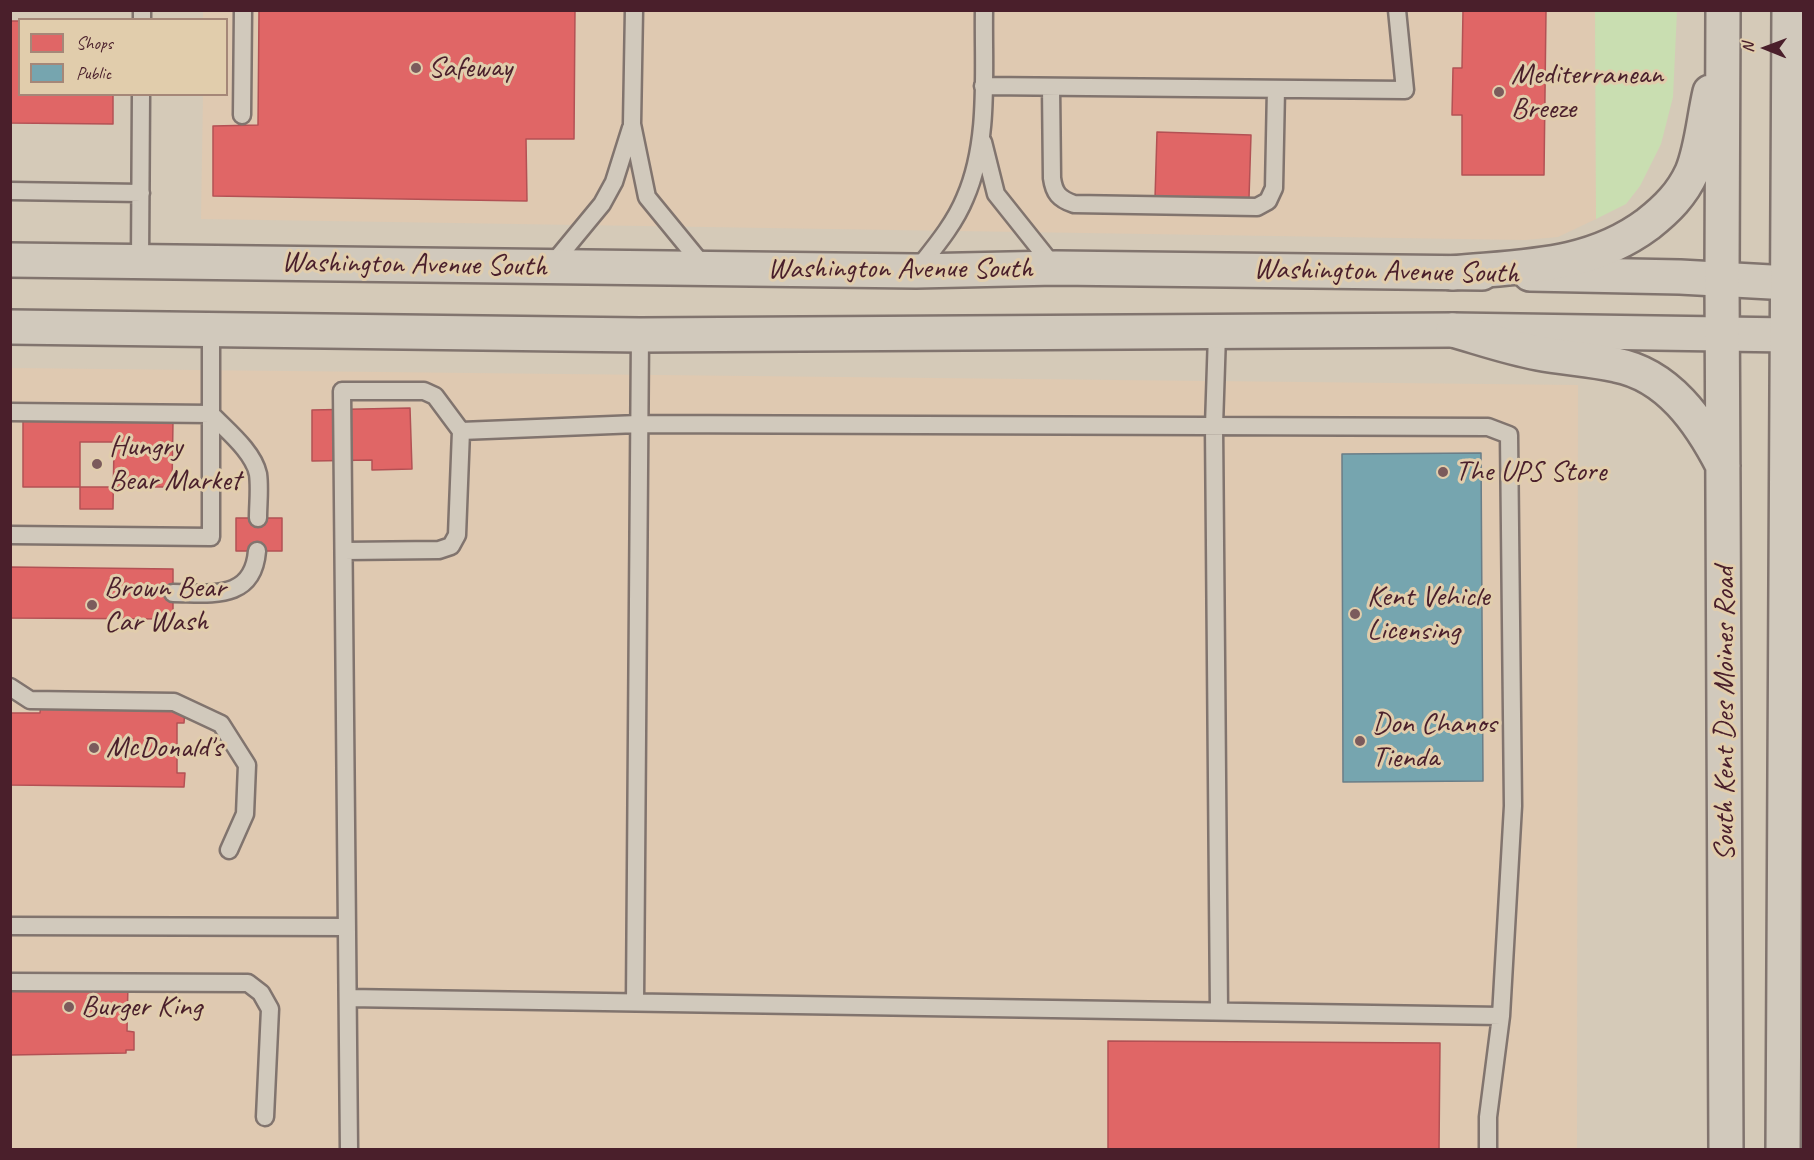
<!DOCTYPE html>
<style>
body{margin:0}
#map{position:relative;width:1814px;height:1160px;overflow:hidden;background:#d5cab8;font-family:Caveat,sans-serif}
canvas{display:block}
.frame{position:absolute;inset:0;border:12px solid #4a1f2b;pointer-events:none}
.legend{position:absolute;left:18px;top:18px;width:210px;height:78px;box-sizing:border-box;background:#e1cdac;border:2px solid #a58778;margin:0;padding:8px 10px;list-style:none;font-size:18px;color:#4a1f2b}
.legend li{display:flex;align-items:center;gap:12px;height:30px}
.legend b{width:30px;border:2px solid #a58778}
.north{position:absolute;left:1736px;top:18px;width:60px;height:60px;-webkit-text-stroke:4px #e1cdac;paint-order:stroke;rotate:271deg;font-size:16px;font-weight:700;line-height:24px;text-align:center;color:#4a1f2b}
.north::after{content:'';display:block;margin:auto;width:21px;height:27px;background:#4a1f2b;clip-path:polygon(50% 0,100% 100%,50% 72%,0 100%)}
</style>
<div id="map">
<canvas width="1814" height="1160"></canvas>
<div class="frame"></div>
<ul class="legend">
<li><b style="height:16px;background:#e06666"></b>Shops</li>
<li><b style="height:16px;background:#76a5af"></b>Public</li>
</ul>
<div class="north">N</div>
</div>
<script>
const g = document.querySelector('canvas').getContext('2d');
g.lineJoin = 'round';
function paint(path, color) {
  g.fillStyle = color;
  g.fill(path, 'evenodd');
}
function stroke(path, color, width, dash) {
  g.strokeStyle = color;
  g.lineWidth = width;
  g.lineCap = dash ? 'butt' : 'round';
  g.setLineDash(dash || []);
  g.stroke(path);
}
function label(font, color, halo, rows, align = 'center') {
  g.font = font + ' Caveat,sans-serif';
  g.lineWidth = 6;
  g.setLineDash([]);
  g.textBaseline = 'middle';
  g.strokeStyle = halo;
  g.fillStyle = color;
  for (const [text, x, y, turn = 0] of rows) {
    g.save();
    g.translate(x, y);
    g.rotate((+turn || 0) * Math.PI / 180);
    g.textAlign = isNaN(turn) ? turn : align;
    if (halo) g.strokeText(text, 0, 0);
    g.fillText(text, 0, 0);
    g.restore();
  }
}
paint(new Path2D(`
 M203 11H1595L1596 219 1558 237 1525 240 201 219 203 95 226 94V20L203 19Z
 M11 368 1578 385 1577 1149 11 1150Z`), '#dfc9b1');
paint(new Path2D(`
 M1595 11H1677L1673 97 1661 144 1640 186 1626 204 1596 219Z`), '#c9deb1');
const shops = new Path2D(`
 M259 10H575L574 139H526L527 201 213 196V126L258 125Z
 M1463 10 1546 11 1544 175H1462V115H1452L1453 68H1462Z
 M10 21H20V94H113V124L10 123Z
 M1157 132 1251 135 1249 198H1155Z
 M410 408 412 469 372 470V460L312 461V410Z
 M23 420 173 421 172 487H23Z
 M80 442H114L113 509H80Z
 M236 518H282V551H236Z
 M10 567 173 569V619L10 618Z
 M41 704 185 710 184 723H177V773H185L184 787 10 785V713H40Z
 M10 983H128L127 1031 134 1032V1050H126V1053L10 1055Z
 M1108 1041 1440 1043 1439 1150H1108Z`);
paint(shops, '#e06666');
stroke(shops, '#b35154', 1.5);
const public = new Path2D(`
 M1481 453 1483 781 1343 782 1342 454Z`);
paint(public, '#76a5af');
stroke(public, '#697d87', 1.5);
const service = new Path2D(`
 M634 10 632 124 647 197 706 269
 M142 20V10
 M983 86 1405 90 1397 10
 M1051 87 1052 178C1054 193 1059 199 1074 204L1257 207 1268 201 1274 188 1276 89
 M242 115 243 10
 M983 142 996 194 1055 268
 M10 191 141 193
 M140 262 141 94
 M550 267 602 204 614 182 631 128
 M916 271C934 248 954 225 965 198 990 141 983 71 984 10
 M1217 334 1214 426 1219 1011
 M10 412 211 414C226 430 253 451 258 474 260 488 258 504 258 518
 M10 535 211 537V329
 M344 551 439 550 451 546 457 535 461 431 638 424 1488 427 1509 435 1513 806 1501 1016 1488 1117V1150
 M173 593C211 593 253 601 257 551
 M10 687 30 700 174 702 221 724 247 765 245 814 229 850
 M10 926 347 927
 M10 982 248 983 261 993 270 1009 265 1117
 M348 998 1501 1016
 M635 1002 640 335
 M349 1150 342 391H424L435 396 461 431`);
const primary = new Path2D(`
 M10 260 916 271 1056 268 1482 273
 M1530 274 1680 277 1789 283
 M10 327 640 335 1453 330 1789 335`);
const trunk = new Path2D(`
 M1723 10 1722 279 1726 1150
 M1452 273C1523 266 1589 268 1648 224 1667 209 1682 194 1692 172 1702 148 1704 117 1710 92
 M1453 330C1481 338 1510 348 1538 353 1564 358 1590 359 1616 365 1668 375 1700 421 1723 466
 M1783 1150 1789 10`);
stroke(service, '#81746e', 21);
stroke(primary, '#81746e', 38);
stroke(trunk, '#81746e', 38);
stroke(service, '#d1c9bc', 16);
stroke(primary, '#d1c9bc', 33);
stroke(trunk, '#d1c9bc', 33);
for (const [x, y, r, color] of [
 [416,68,6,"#7b5b5c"],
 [1499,92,6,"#7b5b5c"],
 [97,464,6,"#7b5b5c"],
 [1443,472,6,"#7b5b5c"],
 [92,605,6,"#7b5b5c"],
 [1355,614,6,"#7b5b5c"],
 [1360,741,6,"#7b5b5c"],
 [94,748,6,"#7b5b5c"],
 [69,1007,6,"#7b5b5c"]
]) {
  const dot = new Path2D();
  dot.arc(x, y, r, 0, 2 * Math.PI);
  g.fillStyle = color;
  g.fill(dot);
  stroke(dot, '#e1cdac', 2);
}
label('30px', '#4a1f2b', '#e1cdac', [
 ["Safeway",428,68],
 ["Mediterranean",1511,75],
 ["Breeze",1511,109],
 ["Hungry",109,447],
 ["Bear Market",109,481],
 ["The UPS Store",1455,472],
 ["Brown Bear",104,588],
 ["Car Wash",104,622],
 ["Kent Vehicle",1367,597],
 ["Licensing",1367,631],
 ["Don Chanos",1372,724],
 ["Tienda",1372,758],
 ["McDonald's",106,748],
 ["Burger King",81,1007]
], 'left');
label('30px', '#4a1f2b', '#e1cdac', [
 ["Washington Avenue South",414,265,1],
 ["Washington Avenue South",900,269],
 ["Washington Avenue South",1386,272,1],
 ["South Kent Des Moines Road",1725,714,-90]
]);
</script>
